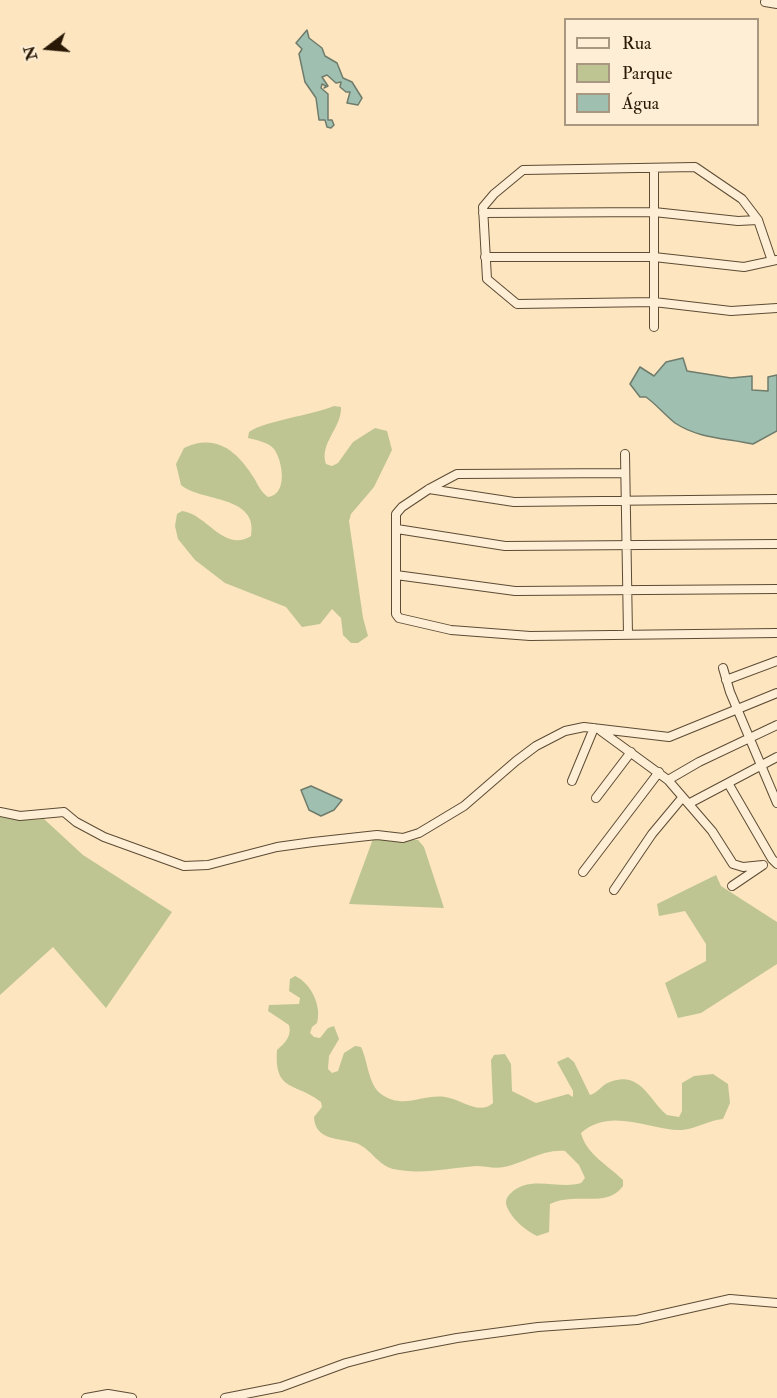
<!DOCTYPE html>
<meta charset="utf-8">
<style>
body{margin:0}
#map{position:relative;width:777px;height:1398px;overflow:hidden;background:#fce5bf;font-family:"IM FELL Double Pica",serif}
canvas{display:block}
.legend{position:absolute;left:564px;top:18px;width:195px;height:108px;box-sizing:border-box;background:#fdeed5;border:2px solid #a89882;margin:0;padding:8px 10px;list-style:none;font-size:18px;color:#281805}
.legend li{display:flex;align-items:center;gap:12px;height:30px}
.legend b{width:30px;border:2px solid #a89882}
.north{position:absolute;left:18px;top:18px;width:60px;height:60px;-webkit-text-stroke:4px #fdeed5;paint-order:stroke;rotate:254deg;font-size:16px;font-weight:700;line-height:24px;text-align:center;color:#281805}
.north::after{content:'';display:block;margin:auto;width:21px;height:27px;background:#281805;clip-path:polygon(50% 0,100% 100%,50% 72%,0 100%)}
</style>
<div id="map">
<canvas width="777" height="1398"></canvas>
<ul class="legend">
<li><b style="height:8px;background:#fdeed5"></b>Rua</li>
<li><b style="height:16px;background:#bec593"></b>Parque</li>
<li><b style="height:16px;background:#9fbfb0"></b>Água</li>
</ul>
<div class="north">N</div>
</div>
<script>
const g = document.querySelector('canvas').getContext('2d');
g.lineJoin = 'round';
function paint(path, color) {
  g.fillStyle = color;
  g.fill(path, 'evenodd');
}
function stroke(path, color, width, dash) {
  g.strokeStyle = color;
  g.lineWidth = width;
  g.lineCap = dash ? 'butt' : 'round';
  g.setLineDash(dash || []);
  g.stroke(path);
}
paint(new Path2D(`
 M334 406 341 407C342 428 319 443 326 464L332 466 338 463 353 442 375 428 387 431 392 450 374 487 351 514 349 521 363 618 368 636 358 643H351L343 635 341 618 332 609 320 624 302 627 286 607 225 583 195 560 178 539 175 526 177 514 182 511C207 514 224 553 251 536 259 495 201 502 181 485L176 464 184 448C216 433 237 451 254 478 258 485 261 492 268 497 288 495 283 461 274 449 268 442 256 440 248 438L249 432C267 420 310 416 334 406Z
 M0 816 28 820 44 819 83 855 172 912 106 1008 53 947 0 995Z
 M373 839 418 840 424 847 444 908 349 904Z
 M716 875 721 886 777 922V964L701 1013 678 1018 665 983 706 961V944L685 911 659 916 657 904Z
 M295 976C311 983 322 1006 317 1023L312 1027 310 1033 314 1037 320 1038 328 1028 334 1026 339 1039 329 1056 328 1069 332 1073 338 1071 344 1053 355 1046 361 1047C368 1061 368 1084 381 1094 404 1110 421 1094 445 1097 461 1099 479 1116 493 1103L491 1060 494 1055 505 1054 511 1064 512 1091 536 1103 568 1094 573 1097V1091L557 1062 568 1057 574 1062 590 1095C598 1093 601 1085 610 1082 641 1070 650 1102 667 1115L679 1117 682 1111V1083L694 1076 713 1074 728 1084 730 1103 723 1119C709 1120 696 1129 682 1130 651 1131 611 1106 581 1133 586 1154 609 1166 623 1180V1186C607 1209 576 1191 550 1204L549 1232 537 1236C526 1231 512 1219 507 1207 505 1202 506 1198 510 1194 529 1174 558 1190 581 1183L585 1178 579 1165 565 1151C542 1149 525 1163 504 1167 494 1169 485 1166 476 1166 449 1168 421 1175 393 1169 378 1165 370 1148 356 1143 340 1138 315 1141 314 1117L322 1107 321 1102C295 1082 274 1092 277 1050 285 1043 292 1036 289 1025L268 1011 269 1005 299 1004 300 998 289 991 290 979Z`), '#bec593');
const water = new Path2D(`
 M307 30 309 38 322 48 325 56 337 63 343 78 352 82 362 98 358 105 347 103 350 92H346L340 87 341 82 336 83 327 75 322 77 328 86 324 88 326 86 322 84 321 88 328 94V120H332L334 125 331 128 327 127 325 120H319L316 98 305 82 299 54 302 49 296 43Z
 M683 358 687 371 731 378 752 376V390L768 391V377L777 375V431L753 444C727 438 699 439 675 423 665 415 657 405 646 397H640L630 384 640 367 654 376 666 362Z
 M311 786 342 800 334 810 321 816 309 810 301 790Z`);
paint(water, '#9fbfb0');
stroke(water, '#6f7c6c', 1.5);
const minor = new Path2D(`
 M765 2 777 4
 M654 168V327
 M483 213 654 212 738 221 758 220
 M485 257H654L744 267 777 260
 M772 261 758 220 742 199 695 167 523 170 494 194 483 207 487 279 517 304 654 302 731 311 777 308
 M625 454 628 635
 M625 473 457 474 429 489 402 507 396 514V614L399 618 451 630 530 636 777 633
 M429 489 514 502 777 499
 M397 529 505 546 777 544
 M396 575 515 591 777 589
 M723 668 730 692 777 803
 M726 680 777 661
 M601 731 668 780 712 831 733 864 743 867 763 865
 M668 780 699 762 777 725
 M572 781 594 728
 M728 783 772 859 777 864
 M596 798 631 752
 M690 803 777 757
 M0 812 20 816 64 812 76 822 104 837 184 866 208 865 277 847 313 842 377 835 403 838 419 833 464 806 516 761 536 746 565 731 584 727 669 737 777 693
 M583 872 659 772
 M732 886 763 865
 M614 890 652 834 682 798
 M86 1398 108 1394 132 1398
 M225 1398 281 1387 346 1363 399 1349 457 1338 538 1327 637 1320 730 1299 777 1303`);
stroke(minor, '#5d4b34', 10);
stroke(minor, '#fdeed5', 8);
</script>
